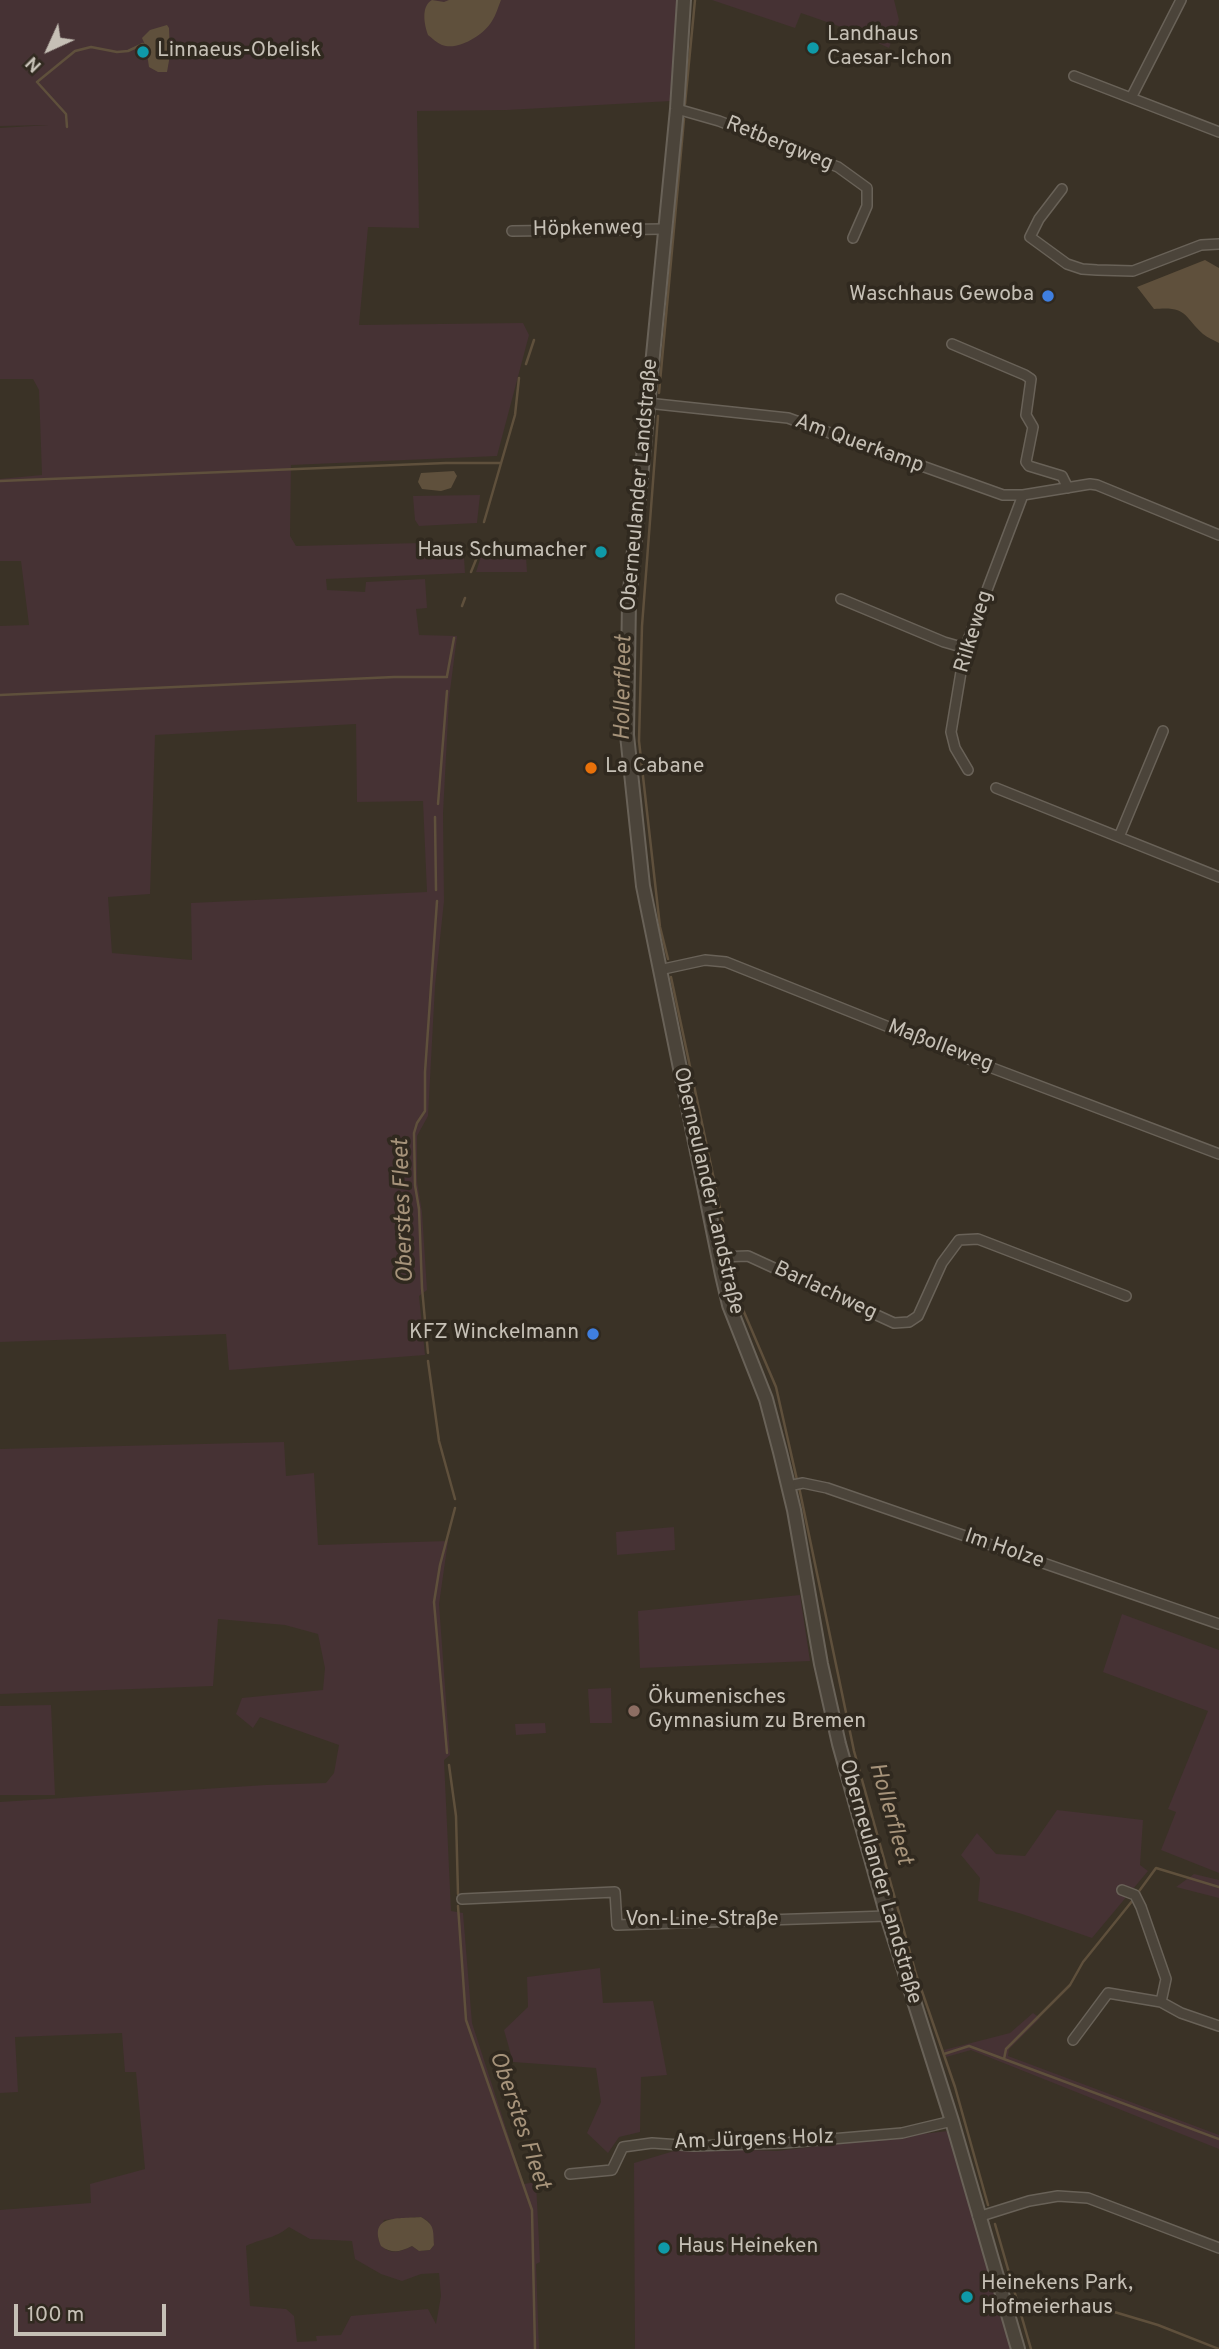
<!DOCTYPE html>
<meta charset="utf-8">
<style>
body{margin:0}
#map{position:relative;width:1219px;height:2349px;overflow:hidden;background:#3a3226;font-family:Overpass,sans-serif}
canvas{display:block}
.north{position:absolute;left:14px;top:14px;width:70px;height:70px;-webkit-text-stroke:5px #30291f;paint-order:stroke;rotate:225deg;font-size:19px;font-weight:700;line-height:28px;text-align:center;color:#c6c0b6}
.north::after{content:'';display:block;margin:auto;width:24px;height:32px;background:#c6c0b6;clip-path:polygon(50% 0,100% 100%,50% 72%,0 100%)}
.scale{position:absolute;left:14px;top:2304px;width:152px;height:32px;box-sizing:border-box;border:4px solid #c6c0b6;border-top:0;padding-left:9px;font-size:21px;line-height:24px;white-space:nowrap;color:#c6c0b6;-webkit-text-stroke:5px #30291f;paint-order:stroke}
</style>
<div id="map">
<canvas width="1219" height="2349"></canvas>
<div class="north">N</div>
<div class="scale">100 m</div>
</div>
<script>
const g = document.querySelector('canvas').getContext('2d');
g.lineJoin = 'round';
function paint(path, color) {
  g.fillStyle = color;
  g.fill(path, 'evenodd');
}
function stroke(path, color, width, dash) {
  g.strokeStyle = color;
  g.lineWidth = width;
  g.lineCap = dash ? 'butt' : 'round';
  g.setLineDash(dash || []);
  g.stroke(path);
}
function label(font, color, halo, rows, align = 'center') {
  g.font = font + ' Overpass,sans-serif';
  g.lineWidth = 7;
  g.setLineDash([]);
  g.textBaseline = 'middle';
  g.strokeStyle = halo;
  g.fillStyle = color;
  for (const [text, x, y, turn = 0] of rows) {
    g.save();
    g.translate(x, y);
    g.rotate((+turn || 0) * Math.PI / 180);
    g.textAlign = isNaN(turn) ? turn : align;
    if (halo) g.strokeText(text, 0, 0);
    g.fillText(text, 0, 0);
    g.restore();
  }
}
paint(new Path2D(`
 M0 0H679L671 101 507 110 417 111 419 228 368 227 359 325 523 323 529 335 497 456 291 465 290 536 296 546 463 542 465 573 326 579 327 590 365 592 366 582 425 579 427 608 416 609 419 635 457 636 449 699 443 813 444 901 435 986 428 1116 417 1136V1181L422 1212 427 1290 419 1296 425 1355 229 1370 226 1334 0 1342V626L29 625 21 561H0V479L42 475 39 390 33 379H0V128L49 125 0 126ZM356 724 357 802 423 801 427 892 191 903 192 960 112 953 108 897 150 894 155 735Z
 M712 0H894L899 20 889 48 847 29 801 13 795 28Z
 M480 495 477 523 419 526 415 520 413 496Z
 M525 542 527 572H476L485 544Z
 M284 1442 286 1476 314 1473 318 1545 448 1541 439 1604 450 1755 444 1760 451 1911 463 1913 472 2023 524 2184 536 2182 540 2262 536 2264 539 2349H0V2210L91 2203 90 2184 145 2169 136 2072H125L122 2033 15 2037 18 2092 0 2093V1802L266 1785 326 1783 334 1773 339 1745 260 1717 253 1728 236 1714 242 1698 323 1690 325 1668 318 1634 285 1625 218 1619 213 1686 0 1694V1449ZM421 2217 429 2222 434 2245 430 2250 419 2251 412 2246C397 2254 384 2255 378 2238L384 2220ZM289 2227 310 2239 352 2241 355 2259 381 2274 402 2281 421 2274 439 2273 441 2296 436 2324 428 2309 351 2316 341 2335 316 2336 317 2341 297 2342 294 2316 286 2309 250 2306 246 2246C263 2238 274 2239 289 2227Z
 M674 1527 675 1550 617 1555 616 1532Z
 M800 1595 810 1661 640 1668 638 1611Z
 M1122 1614 1219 1650V1873L1161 1850 1176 1812 1168 1809 1208 1711 1103 1672Z
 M611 1688 612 1723H590L588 1689Z
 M51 1705 55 1795H0V1706Z
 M545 1723 546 1733 516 1735 515 1724Z
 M1057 1810 1143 1820 1140 1865 1148 1871 1092 1938 1022 1914 978 1901 980 1878 961 1855 977 1833 996 1854 1025 1856Z
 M1194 1874 1219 1880V1898L1176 1887Z
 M600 1968 603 2003 653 2001 667 2075 641 2077 640 2132 619 2137 608 2153 587 2133 601 2102 596 2068 513 2062 504 2030 528 2007 527 1977Z
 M1033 2013 1040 2018 1009 2049 1008 2056 1219 2135V2149L971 2050 946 2057 944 2050 1010 2033Z
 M948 2131 1013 2349H635L634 2163 674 2151 726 2149 777 2151Z`), '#463234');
paint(new Path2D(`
 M432 0 444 2 449 0H501C498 7 496 15 492 21 484 35 458 51 442 45 437 43 432 38 428 35 424 24 421 6 432 0Z
 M167 25 169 28 170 55 167 72H158L149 67 146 47 142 38 150 30Z
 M1205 260 1219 268V343C1214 340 1208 338 1203 334 1183 316 1188 306 1154 309L1137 287Z
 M454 471 457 476 451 488 441 491 422 489 418 482 421 473Z
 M421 2217C435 2225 433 2230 434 2245L430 2250 419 2251 412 2246C400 2252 392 2254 381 2246 368 2214 399 2219 421 2217Z`), '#5f503c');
stroke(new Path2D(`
 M685 104 695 0
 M67 127 66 114 37 82 75 51 91 47 117 52 128 51 143 44
 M526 364 534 340
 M659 393 684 119
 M658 416 642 626 639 741 660 927 668 959
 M0 481 446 463H501
 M484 522 515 415 519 378
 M471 572 482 545
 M462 606 465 598
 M447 676 454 638
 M0 695 394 677H447
 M438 804 447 691
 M435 817 436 890
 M671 977 727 1241
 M732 1267 744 1312 776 1387 797 1480
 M428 1353 422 1288 419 1209 415 1185 414 1133 417 1123 425 1111V1072L437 901
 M428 1361 439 1441 455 1499
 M799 1487 854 1751 916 1974 955 2087 988 2205
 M447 1753 434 1602 440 1565 455 1508
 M449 1765 456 1816 458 1894
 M1137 1894 1156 1868 1219 1887
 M458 1906 466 2020 532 2210 535 2349
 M944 2054 969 2046 1219 2139
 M1004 2059 1006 2049 1070 1985 1083 1962 1133 1900
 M995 2224 1031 2349
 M1101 2308 1158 2325 1219 2349`), '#5f503c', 2.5);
const minor = new Path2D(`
 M1074 76 1219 132
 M1131 98 1181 0
 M677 109 719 121 838 167 867 188V206L853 238
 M1062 189 1039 219 1030 237 1067 264 1082 269 1097 270 1133 271 1201 245 1219 244
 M512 231 664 229
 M952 344 1025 375 1031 379 1026 415 1033 427 1026 462 1029 466 1062 476 1068 488
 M647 403 788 418 1003 495H1023L1090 484 1097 485 1219 535
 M841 599 944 642 965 648
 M968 770 955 748 951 732 965 648 1023 495
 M996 788 1219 877
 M1119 837 1163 731
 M659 970 705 960 726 962 979 1063 1219 1154
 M718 1257 748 1256 894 1323 909 1322 918 1316 942 1263 959 1240 978 1239 1126 1296
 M788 1486 803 1483 827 1488 1219 1624
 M1122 1890 1135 1895 1141 1907 1166 1979 1161 2002
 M462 1899 615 1892 617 1925 887 1916
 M1073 2040 1108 1993 1161 2002 1181 2013 1219 2026
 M570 2174 612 2170 623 2147 652 2143 694 2146 784 2143 902 2133 952 2121
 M978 2217 1029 2201 1058 2196 1088 2198 1219 2248`);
const tertiary = new Path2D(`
 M684 0 677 109 629 601 627 735 643 886 722 1275 729 1305 766 1399 780 1452 794 1510 821 1664 839 1744 887 1916 952 2121 1018 2349`);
stroke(minor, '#696258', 12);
stroke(tertiary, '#696258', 16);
stroke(minor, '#4b443a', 9);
stroke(tertiary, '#4b443a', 12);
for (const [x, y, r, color] of [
 [813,48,7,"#0f9aa8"],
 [143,52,7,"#0f9aa8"],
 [1048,296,7,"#3f7fe0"],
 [601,552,7,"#0f9aa8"],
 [591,768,7,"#e8710a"],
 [593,1334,7,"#3f7fe0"],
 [634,1711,7,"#8d6e63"],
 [664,2248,7,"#0f9aa8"],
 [967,2297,7,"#0f9aa8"]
]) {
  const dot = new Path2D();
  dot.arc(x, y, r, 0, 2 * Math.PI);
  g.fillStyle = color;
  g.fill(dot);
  stroke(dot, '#30291f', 2.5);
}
label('21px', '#c6c0b6', '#30291f', [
 ["Landhaus",827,36],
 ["Caesar-Ichon",827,60],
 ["Linnaeus-Obelisk",157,52],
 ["Waschhaus Gewoba",1034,296,"right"],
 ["Haus Schumacher",587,552,"right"],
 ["La Cabane",605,768],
 ["KFZ Winckelmann",579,1334,"right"],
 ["Ökumenisches",648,1699],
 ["Gymnasium zu Bremen",648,1723],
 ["Haus Heineken",678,2248],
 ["Heinekens Park,",981,2285],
 ["Hofmeierhaus",981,2309]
], 'left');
label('21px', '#c6c0b6', '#30291f', [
 ["Retbergweg",779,145,22],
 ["Höpkenweg",588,230,-1],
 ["Am Querkamp",859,445,20],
 ["Oberneulander Landstraße",641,485,-85],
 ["Rilkeweg",975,632,-73],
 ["Maßolleweg",940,1047,21],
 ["Oberneulander Landstraße",707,1191,77],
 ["Barlachweg",825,1292,25],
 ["Im Holze",1004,1550,19],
 ["Oberneulander Landstraße",879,1882,74],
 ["Von-Line-Straße",702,1921],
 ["Am Jürgens Holz",754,2141,-2]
]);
label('italic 23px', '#a6937a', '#30291f', [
 ["Hollerfleet",625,688,-89],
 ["Oberstes Fleet",405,1211,-92],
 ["Hollerfleet",889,1814,74],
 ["Oberstes Fleet",518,2121,71]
]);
</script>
